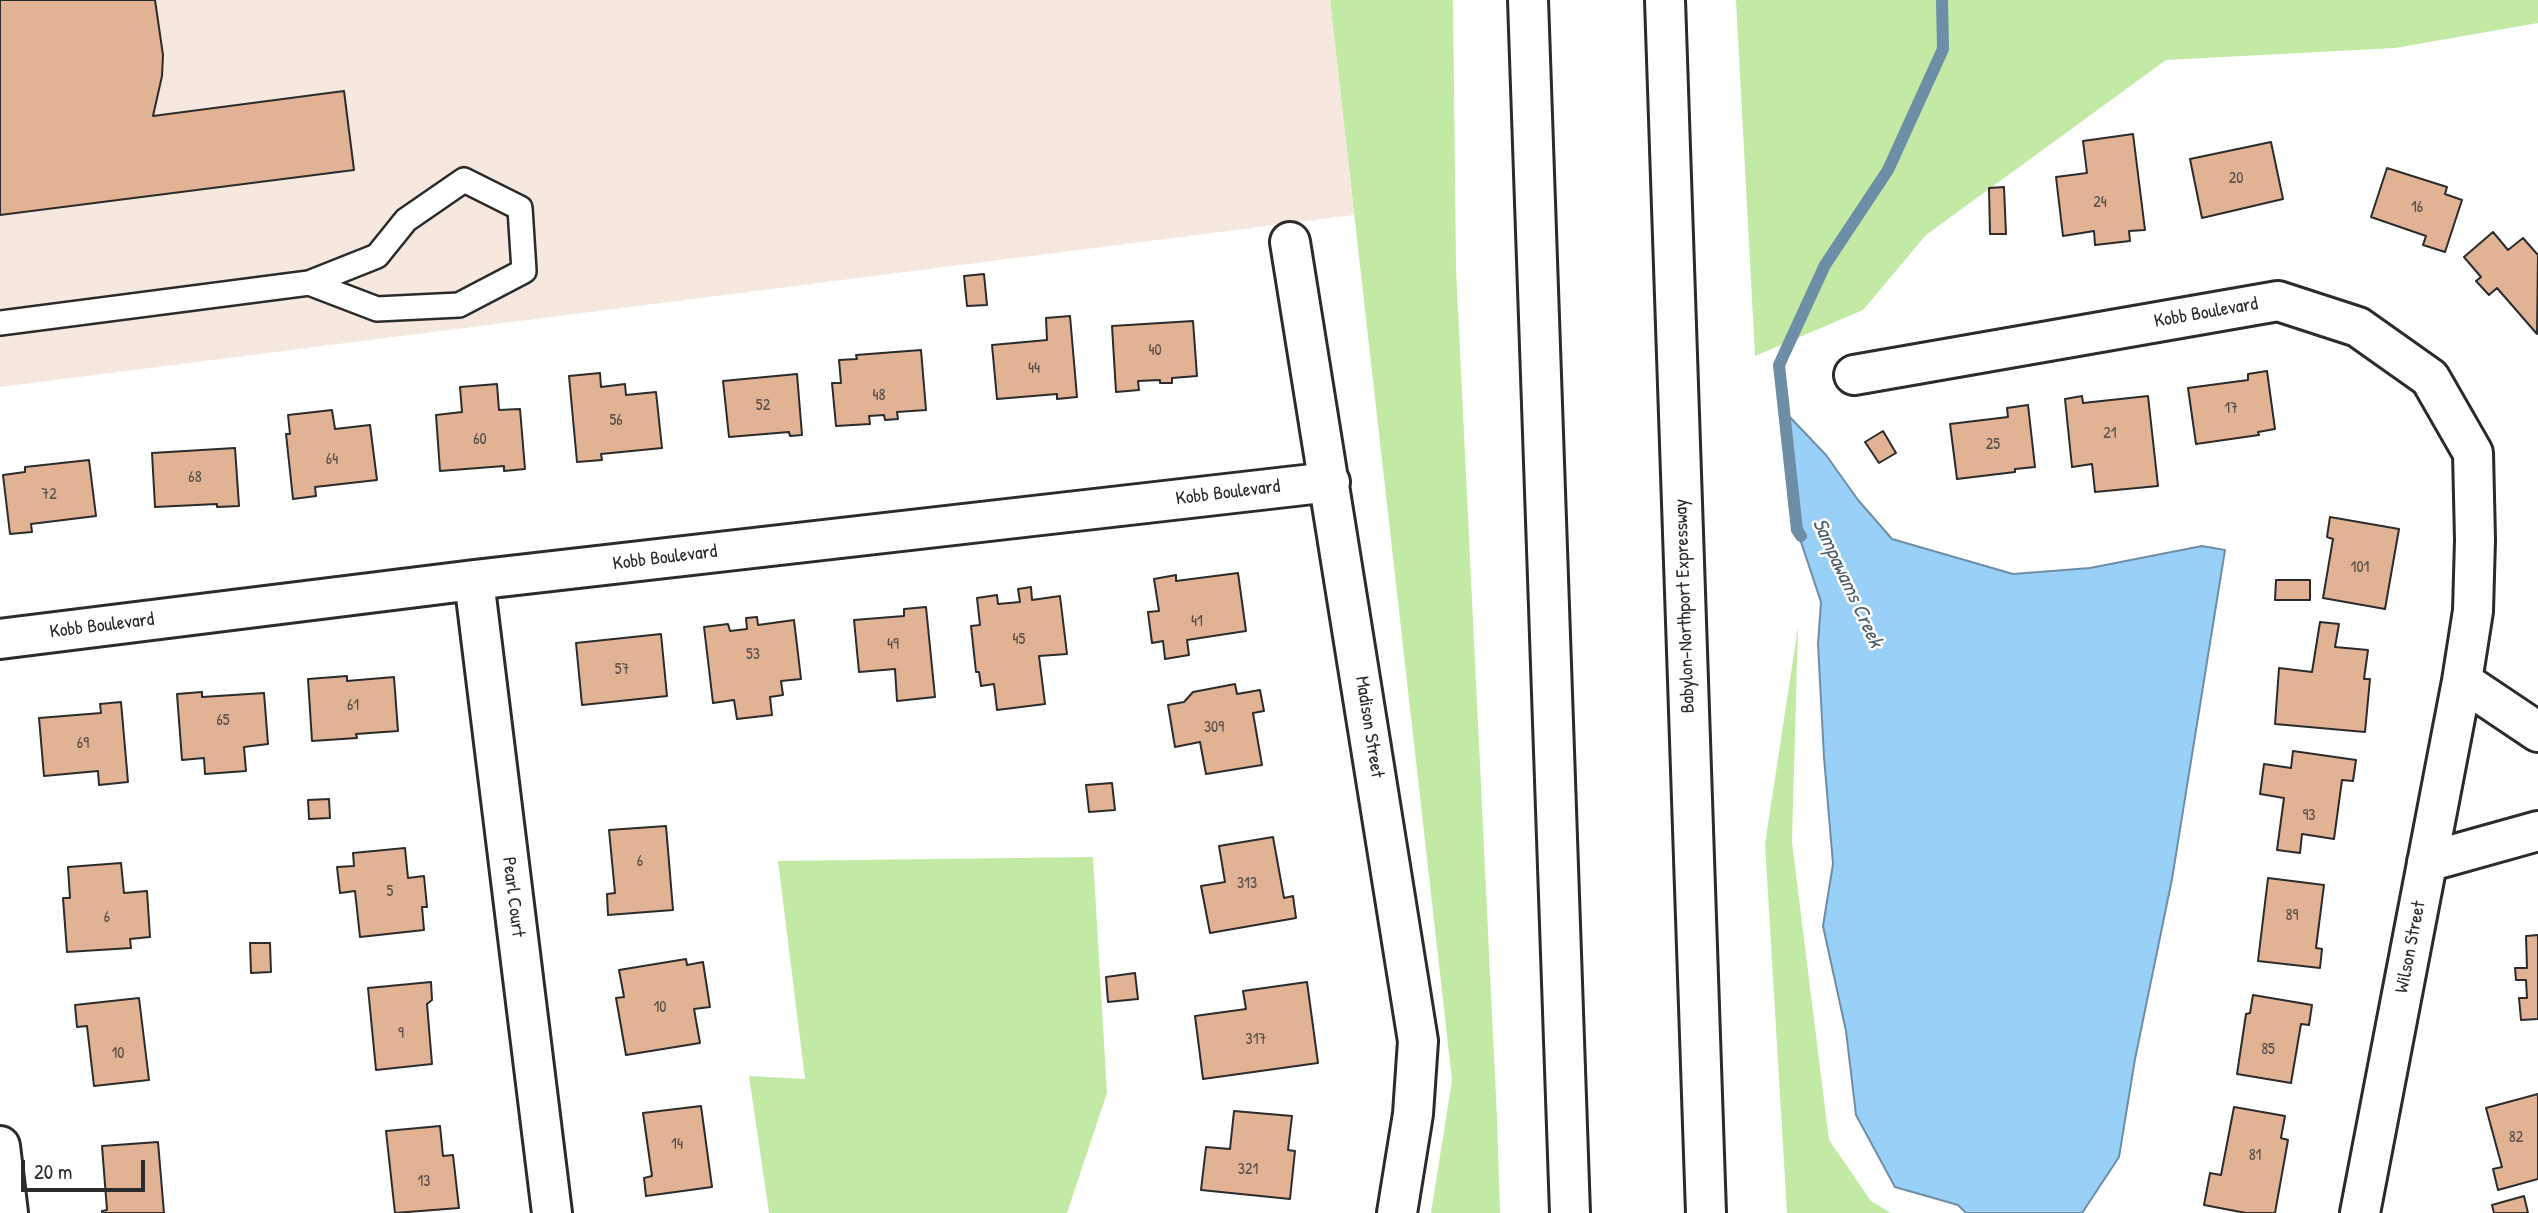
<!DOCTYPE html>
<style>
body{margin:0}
#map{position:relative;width:2538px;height:1213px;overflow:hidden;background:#fff;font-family:"Patrick Hand",sans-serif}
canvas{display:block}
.scale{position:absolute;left:21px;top:1160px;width:124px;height:32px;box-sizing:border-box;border:4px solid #2b2b2b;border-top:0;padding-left:9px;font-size:21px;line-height:24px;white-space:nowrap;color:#2b2b2b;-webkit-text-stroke:5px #fff;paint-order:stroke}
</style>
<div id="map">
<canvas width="2538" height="1213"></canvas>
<div class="scale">20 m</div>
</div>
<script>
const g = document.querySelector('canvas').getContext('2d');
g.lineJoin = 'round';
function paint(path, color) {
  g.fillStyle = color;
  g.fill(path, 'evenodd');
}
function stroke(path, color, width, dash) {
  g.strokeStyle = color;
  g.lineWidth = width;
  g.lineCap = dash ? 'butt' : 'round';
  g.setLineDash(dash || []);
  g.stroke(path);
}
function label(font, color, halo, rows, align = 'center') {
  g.font = font + ' "Patrick Hand",sans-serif';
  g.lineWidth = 5;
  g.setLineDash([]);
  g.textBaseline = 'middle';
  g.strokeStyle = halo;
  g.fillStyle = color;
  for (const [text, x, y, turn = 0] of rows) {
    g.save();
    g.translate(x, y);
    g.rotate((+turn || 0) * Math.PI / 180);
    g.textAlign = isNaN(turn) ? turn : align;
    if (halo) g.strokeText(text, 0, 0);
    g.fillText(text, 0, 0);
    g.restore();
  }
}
paint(new Path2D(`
 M0 0H1330L1354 215 0 387Z`), '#f6e8df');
paint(new Path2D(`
 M1330 0H1453L1456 268 1497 1118 1500 1213H1431L1452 1080Z
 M1736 0H2538V23L2395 48 2166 60 1926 235 1863 310 1755 356Z
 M1798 627 1792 842 1829 1140 1871 1201 1891 1213H1787L1765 844Z
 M1093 857 1107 1093 1067 1213H769L749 1076 805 1079 778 861Z`), '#c3eaa5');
const water = new Path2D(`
 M1784 411 1826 455 1858 500 1892 539 2013 574 2090 568 2202 546 2225 550 2172 879 2135 1059 2119 1157 2082 1213H1966L1958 1205 1895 1187 1856 1115 1846 1031 1823 926 1833 864 1824 757 1818 644 1821 602 1797 530Z`);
paint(water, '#99d0f8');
stroke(water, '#6d8ea6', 2);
stroke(new Path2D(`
 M1801 536 1797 530 1779 365 1825 265 1888 170 1943 49 1942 0`), '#6d8ea6', 12);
const building = new Path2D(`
 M0 0H155L163 55 162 76 153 116 344 91 354 170 0 215Z
 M2133 134 2145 230 2129 231 2130 241 2095 245 2094 231 2063 236 2056 177 2087 173 2083 141Z
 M2271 142 2283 199 2202 218 2190 159Z
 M2387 168 2447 187 2445 194 2462 200 2445 252 2423 245 2426 236 2371 217Z
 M2004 187 2006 234H1990L1989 188Z
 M2493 232 2508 250 2523 238 2538 255 2537 334 2497 288 2489 295 2476 281 2481 277 2464 257Z
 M984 274 987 305 967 306 964 276Z
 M1070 316 1077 397 1057 399V394L997 399 992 345 1047 340 1046 318Z
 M1193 321 1197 376 1172 378V383H1160V380L1138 381 1139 390 1116 392 1112 326Z
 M921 350 926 410 897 412 898 419 885 420 884 415 869 416 870 424 836 426 832 383H841L839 360 857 359 856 355Z
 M2267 371 2275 429 2258 432 2259 435 2196 444 2188 388 2248 380V374Z
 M600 373 601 387 625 384 626 395 656 392 662 448 601 454 602 460 577 462 569 376Z
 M797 374 802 435 790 436 789 432 729 437 723 381Z
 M497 384 499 410 520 409 525 469 504 471V466L440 471 436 415 462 412 460 387Z
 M2082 396 2083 403 2148 396 2158 486 2095 492 2092 464 2072 467 2065 399Z
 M2028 405 2035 467 2015 469V472L1957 479 1950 424 2008 417 2007 408Z
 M332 410 335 429 370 425 377 480 315 487 316 496 293 499 286 434H290L288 415Z
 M1883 431 1896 453 1879 463 1865 442Z
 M235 448 239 506 217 507V504L155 507 152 453Z
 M89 460 96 516 31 524 32 532 10 534 3 475 25 472V467Z
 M2330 517 2399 529 2385 609 2323 598 2333 539 2327 537Z
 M1238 573 1246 631 1187 640 1189 655 1165 659 1163 641 1152 643 1148 612 1159 611 1154 579 1176 575V581Z
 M2276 580H2310V600H2275Z
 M1031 587 1032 600 1060 596 1067 654 1039 656 1045 704 997 710 994 684 981 686 979 672H976L971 626 980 625 977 598 997 595 998 604 1020 602 1018 589Z
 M926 607 935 697 897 701 895 669 859 672 854 620 904 616V609Z
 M757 617 758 625 794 620 801 679 781 681 783 695 770 697 772 715 737 719 734 700 713 703 704 627 728 624 730 631 747 629 746 618Z
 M2320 622 2339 624 2335 647 2368 650 2364 679H2370L2365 732 2275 724 2279 668 2312 672Z
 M661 634 667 696 582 705 576 643Z
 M347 676V681L394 677 398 731 356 734 357 738 312 741 308 679Z
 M1235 684 1237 694 1260 690 1264 711 1253 713 1262 765 1206 774 1200 742 1175 747 1168 705 1184 702 1193 692Z
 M202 692V697L264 693 268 744 244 747 246 771 205 774 204 758 182 760 177 694Z
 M121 702 128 782 99 785 98 771 44 776 39 718 101 713 100 704Z
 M2293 751 2356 760 2353 781 2342 780 2334 839 2302 834 2300 853 2277 850 2284 798 2260 794 2264 764 2291 768Z
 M1112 783 1115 810 1089 812 1086 785Z
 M329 799 330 818 309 819 308 800Z
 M666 826 673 910 608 915 607 894 615 893 609 830Z
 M1273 837 1284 898 1293 896 1296 918 1210 933 1201 886 1225 882 1219 846Z
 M405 848 408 878 424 876 427 907H422L424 930 360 937 355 891 340 893 337 867 354 866 353 853Z
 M121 863 124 893 147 891 150 937 130 939 131 948 67 952 63 898H70L68 867Z
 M2268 878 2324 885 2316 948 2322 949 2320 968 2258 961Z
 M2538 935V1019L2521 1020 2519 998H2527L2526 980H2516L2515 968H2527L2526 936Z
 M250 943H270L271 972 251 973Z
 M686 959 687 965 703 962 710 1007 694 1009 700 1043 626 1055 616 998 624 997 619 970Z
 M1135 973 1138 999 1108 1002 1106 977Z
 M431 982 432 1000 427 1004 432 1064 376 1070 368 988Z
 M1307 982 1318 1063 1203 1079 1195 1016 1246 1009 1243 991Z
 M2253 995 2312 1005 2309 1025 2301 1024 2291 1083 2237 1074 2246 1014 2250 1013Z
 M139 998 149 1080 94 1086 87 1026 77 1027 75 1005Z
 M2538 1094V1179L2498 1190 2493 1169 2502 1167 2486 1108Z
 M701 1106 712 1187 646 1196 644 1178 652 1176 643 1113Z
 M2234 1107 2285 1116 2281 1138 2288 1140 2275 1213H2246L2204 1205 2210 1173 2221 1175Z
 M1234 1111 1292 1116 1288 1150 1295 1151 1290 1199 1201 1190 1206 1147 1230 1149Z
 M440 1126 443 1156 453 1155 459 1208 395 1213 386 1131Z
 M158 1142 164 1213H102V1211L107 1210 102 1146Z
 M2524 1196 2528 1213H2494L2492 1205Z`);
paint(building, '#e2b294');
stroke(building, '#2b2b2b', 2);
const service = new Path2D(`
 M0 323 309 283 377 256 406 220 464 180 520 208 524 271 459 305 377 309 309 283`);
const minor = new Path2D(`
 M1290 242 1418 1041 1413 1114 1397 1213
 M1854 375 2278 301 2358 327 2430 378 2473 453 2475 540 2473 611 2462 681 2360 1213
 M474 580 552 1213
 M0 639 474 580 1330 482
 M2462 681 2538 732
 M2427 862 2538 831
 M0 1146 8 1213`);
const primary = new Path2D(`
 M1528 0 1570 1213
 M1665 0 1706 1213`);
stroke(service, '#2b2b2b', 28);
stroke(minor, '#2b2b2b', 44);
stroke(primary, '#2b2b2b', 44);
stroke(service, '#fff', 23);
stroke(minor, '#fff', 38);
stroke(primary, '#fff', 38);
label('16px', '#594d45', null, [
 ["20",2236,179],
 ["24",2100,203],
 ["16",2417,208],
 ["40",1155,351],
 ["44",1034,369],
 ["48",879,396],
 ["52",763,406],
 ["17",2231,409],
 ["56",616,421],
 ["21",2110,434],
 ["60",480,440],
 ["25",1993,445],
 ["64",332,460],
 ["68",195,478],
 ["72",49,495],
 ["101",2360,568],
 ["41",1197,622],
 ["45",1019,640],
 ["49",893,645],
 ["53",753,655],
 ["57",622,670],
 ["61",353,706],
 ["65",223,721],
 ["309",1214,728],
 ["69",83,744],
 ["93",2309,816],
 ["6",640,862],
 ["313",1247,884],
 ["5",390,892],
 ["89",2292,916],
 ["6",107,918],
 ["10",660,1008],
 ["9",401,1034],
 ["317",1256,1040],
 ["85",2268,1050],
 ["10",118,1054],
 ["82",2516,1138],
 ["14",677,1145],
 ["81",2255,1156],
 ["321",1248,1170],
 ["13",424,1182]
]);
label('19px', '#2b2b2b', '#fff', [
 ["Kobb Boulevard",2206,313,-10],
 ["Kobb Boulevard",1228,493,-7],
 ["Kobb Boulevard",665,558,-7],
 ["Babylon-Northport Expressway",1685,606,-92],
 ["Kobb Boulevard",102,626,-7],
 ["Madison Street",1369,727,81],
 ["Pearl Court",513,897,83],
 ["Wilson Street",2411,947,-79]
]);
label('italic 21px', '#4c5d68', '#fff', [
 ["Sampawams Creek",1847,583,65]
]);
</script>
